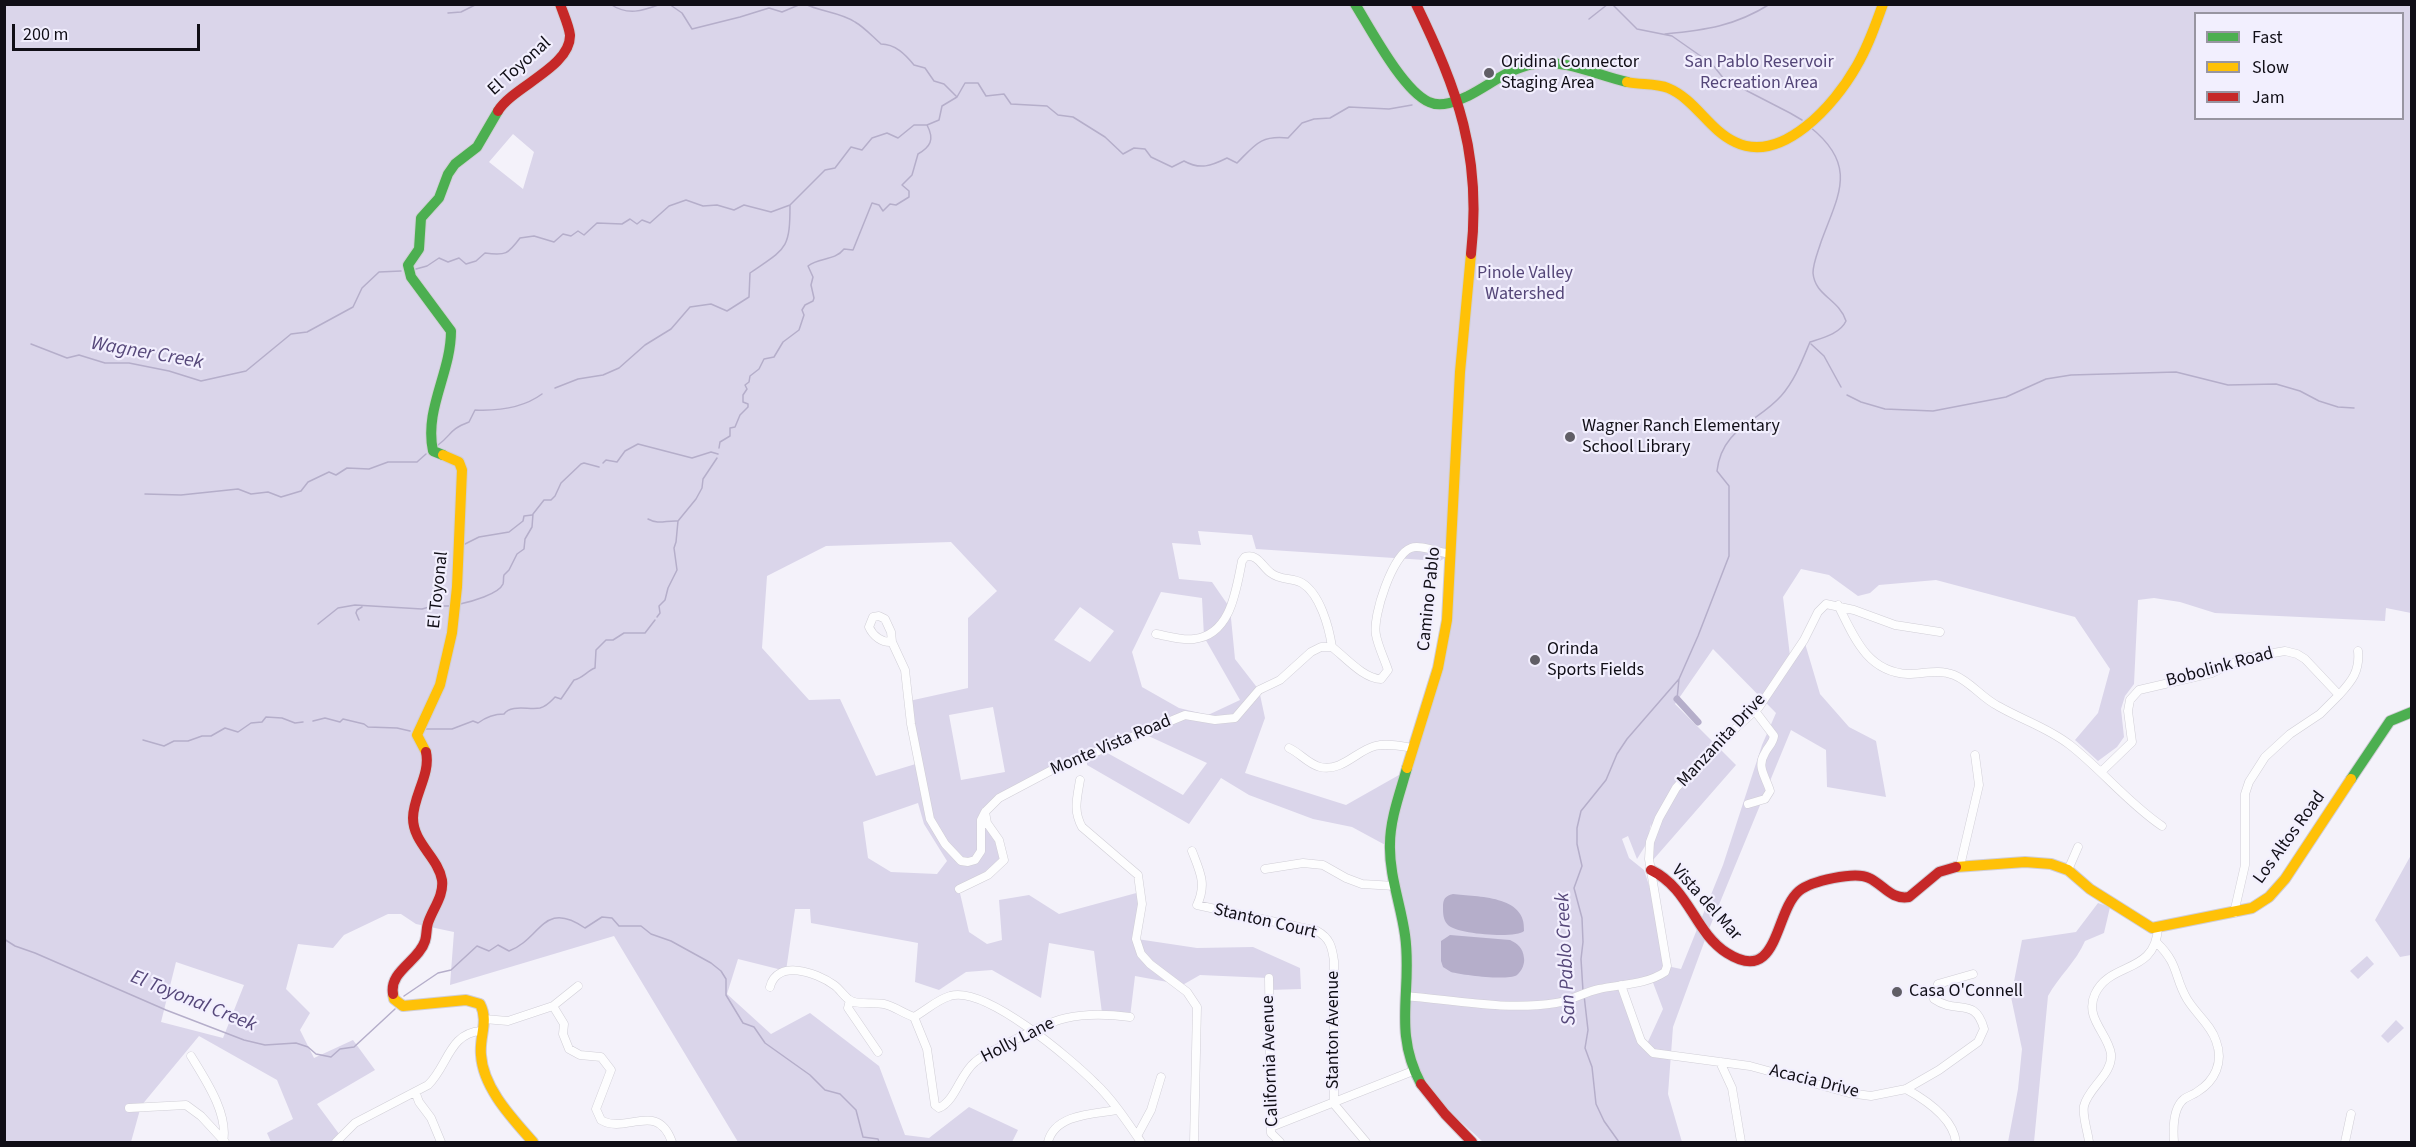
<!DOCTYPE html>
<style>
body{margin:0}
#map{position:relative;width:2416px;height:1147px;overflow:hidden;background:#f4f2fa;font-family:"Source Sans 3",sans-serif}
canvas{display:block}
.frame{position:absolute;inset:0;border:6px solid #100e16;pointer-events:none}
.legend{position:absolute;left:2194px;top:12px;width:210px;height:108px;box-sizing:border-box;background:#f2effe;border:2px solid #9895a1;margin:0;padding:8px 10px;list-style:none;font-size:18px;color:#100e16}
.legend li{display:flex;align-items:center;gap:12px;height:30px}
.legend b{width:30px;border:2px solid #9895a1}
.scale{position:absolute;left:12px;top:24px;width:188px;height:27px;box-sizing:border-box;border:3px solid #100e16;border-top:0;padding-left:8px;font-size:18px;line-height:21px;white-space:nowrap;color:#100e16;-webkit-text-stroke:4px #f2effe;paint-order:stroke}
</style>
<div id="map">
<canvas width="2416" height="1147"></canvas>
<div class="frame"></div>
<ul class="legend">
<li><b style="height:8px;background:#4caf50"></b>Fast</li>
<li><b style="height:8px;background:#ffc107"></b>Slow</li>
<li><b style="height:8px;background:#c62828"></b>Jam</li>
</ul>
<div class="scale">200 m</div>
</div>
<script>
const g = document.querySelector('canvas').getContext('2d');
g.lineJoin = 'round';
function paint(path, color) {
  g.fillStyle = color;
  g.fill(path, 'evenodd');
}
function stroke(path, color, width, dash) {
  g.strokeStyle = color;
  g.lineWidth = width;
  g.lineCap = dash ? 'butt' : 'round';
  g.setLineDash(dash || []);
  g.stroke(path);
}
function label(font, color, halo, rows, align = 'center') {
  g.font = font + ' "Source Sans 3",sans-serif';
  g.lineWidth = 4.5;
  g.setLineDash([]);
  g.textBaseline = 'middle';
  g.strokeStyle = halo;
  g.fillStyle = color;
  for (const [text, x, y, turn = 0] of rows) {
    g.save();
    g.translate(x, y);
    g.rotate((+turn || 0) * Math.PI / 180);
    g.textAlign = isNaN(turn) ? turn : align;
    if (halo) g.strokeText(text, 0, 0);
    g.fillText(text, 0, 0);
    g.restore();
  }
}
paint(new Path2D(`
 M5 5H2411V613L2386 608 2385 621 2215 613 2180 602 2154 598 2138 600 2134 684 2125 696 2121 709 2124 737 2117 747 2098 761 2075 740 2098 713 2110 669 2075 617 1936 580 1879 585 1870 593 1858 596 1829 575 1801 569 1783 597 1790 656 1804 640 1820 694 1849 727 1876 741 1886 797 1827 787 1826 750 1791 730 1709 929 1673 1027 1668 1094 1682 1142H1483L1447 1109 1417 1069 1409 1036 1407 966 1389 847 1352 827 1313 819 1249 795 1221 778 1189 824 1087 765V756L999 798 985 811 999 840 1004 860 988 875 959 889 969 932 987 944 1002 940 999 900 1029 895 1059 914 1140 892 1137 939 1197 948 1253 947 1300 968 1301 989 1269 990 1268 978 1200 975 1179 987 1173 983 1135 976 1130 1017 1102 1013 1094 951 1049 943 1041 998 992 970 966 972 939 990 915 982 918 943 811 923 810 909H795L786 971 738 959 727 994 771 1034 810 1013 879 1066 905 1135 929 1138 969 1107 1018 1130 1012 1142H738L614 936 450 985 454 932 416 924 401 914H388L344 935 333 948 298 944 286 989 310 1013 300 1030 314 1058 353 1040 375 1070 317 1104 345 1142H271L267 1133 293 1119 277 1080 199 1036 141 1106 131 1142H5ZM2196 14H2402V118H2196ZM513 134 534 152 523 189 489 162ZM1198 531 1252 535 1256 549 1440 561 1451 554 1439 664 1406 771 1346 805 1245 773 1265 718 1259 690 1235 659 1230 608 1212 582 1179 579 1172 543 1201 545ZM951 542 997 591 968 618V688L909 701 919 763 876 776 840 699 809 700 762 648 767 576 826 546ZM1161 592 1202 598 1204 637 1240 700 1208 715 1179 708 1142 687 1132 652ZM1080 607 1114 631 1090 662 1054 640ZM1713 649 1776 713 1762 745 1723 865 1681 969 1667 966 1659 916 1644 870 1629 858 1622 839 1628 836 1637 859 1647 843 1651 824 1654 841 1653 860 1736 765 1675 704ZM993 707 1005 772 961 780 949 715ZM1142 733 1207 763 1183 795 1102 750ZM918 803 924 824 947 861 937 874 891 872 868 858 863 822ZM176 962 244 985 223 1038 161 1022ZM1652 980 1663 1009 1646 1046 1622 985Z
 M2411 855V955L2400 957 2375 920Z
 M2098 903 2110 907 2104 933 2085 941C2076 962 2059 976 2048 996L2034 1142H2008L2018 1089 2022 1049 2011 997 2022 940 2076 932Z
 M2367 956 2374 964 2358 979 2350 971Z
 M2396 1020 2404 1028 2388 1043 2381 1036Z`), '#dad5ea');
paint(new Path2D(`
 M1453 894C1477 897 1527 895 1524 931 1516 939 1456 934 1448 925 1443 920 1443 913 1443 907 1443 899 1445 896 1453 894Z
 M1450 935 1510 940C1518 944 1523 948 1524 958 1525 963 1522 971 1517 975 1507 981 1462 975 1451 972L1443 967 1441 961V941Z`), '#b5aeca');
stroke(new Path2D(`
 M610 4C628 16 642 11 661 4
 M669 4 682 13 692 29 740 17 769 8 782 12 801 4
 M805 4C821 12 840 12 855 22 864 27 873 37 881 44 895 44 905 54 914 65L925 68 934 81 944 84 957 97
 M1612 4 1637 29 1672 36 1712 64 1724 79 1790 113 1802 120
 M448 13 461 12 477 4
 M1589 19 1608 4
 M1665 34C1706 30 1735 26 1770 4
 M416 269 427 266 439 258 448 262 459 258 466 264 476 261 485 253C506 256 508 254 520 238L534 236 554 242 563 234 571 236 578 231 584 235 597 223 622 224 630 219 637 224 642 220 650 223 669 206 686 200 703 206 717 205 734 210 744 205 771 212 790 205 825 170 835 168 851 147 862 150 872 138 887 133 898 138 914 125H927L939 120 942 106 957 97 965 83H978L986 96 1004 94 1011 104 1047 106 1058 115 1073 117 1105 137 1123 154 1134 148 1145 149 1151 157 1172 167 1184 161C1200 170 1211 166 1227 158L1237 163C1255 145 1260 135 1288 138L1302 123 1314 119 1330 118 1349 107 1389 109 1412 105
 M31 344 67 358 79 355 105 363H129L169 371 201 381 246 371 291 334 307 332 353 307 362 288 379 272 401 271
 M1811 344 1824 356 1841 387
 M555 388 578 379 603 375 619 368 645 345 671 329 690 307 711 304 727 311 749 297 750 273C786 248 790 250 790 205
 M1847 395 1861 402 1885 409 1933 411 2006 397 2046 379 2071 375 2176 372 2228 385 2276 384 2300 391 2319 401 2338 407 2354 408
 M438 445C453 434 448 430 469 422L475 410C498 411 523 408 542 394
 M719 448 720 442 730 436V428L735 427 740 415 748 407V404L743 402V395L747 389 745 385 749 382 750 376 759 369 764 359 774 357 783 342 799 330 804 315 802 310 805 305 813 301 814 298 811 285 813 277 808 266C819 257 835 261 844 249L853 250 872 203 879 205 883 211 890 204 896 205 909 197V191L902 185 912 175 918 154C930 147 935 140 927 125
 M603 463 606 460 617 462 625 451 638 444 692 458 711 452 718 454
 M145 494 181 495 238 489 251 494 268 492 281 497 301 491 308 482 329 472 336 475 347 468 369 469 388 462H417L426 454
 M648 519C659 525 666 520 678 521
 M465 544 479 537 509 532 523 521 524 516 532 515
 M460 604C470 602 499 594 503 584 504 581 503 578 504 575L509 570 517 554 524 549 525 539 532 527 533 514 544 500H551L555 496 561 483 581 464 584 463 599 467
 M657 617 660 613 659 606 665 600 668 588 677 570 674 548 676 542 678 521 696 499 702 488 703 479 717 458
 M359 620 356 613 357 610 362 607
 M318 624 338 608 355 605 422 609 433 606H450
 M1677 699 1679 679
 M313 721 325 718 340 722 343 719 364 724 368 727 397 728 410 731
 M425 729H452L473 721 478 723C486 717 493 714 504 714 511 704 529 710 540 708 547 706 550 702 555 697L561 699 574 680C583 678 587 671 595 668L596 650 606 640H613L624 633H645L655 620
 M143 740 164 746 174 741H188L202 736H211L225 728 238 732 251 723 262 722 266 717 282 718 295 723 303 722
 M4 939 15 946 35 953 166 1010 244 1040 265 1045 296 1043 308 1047 316 1054 331 1057 340 1049 354 1047 395 1009
 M1583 991 1581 959 1583 942 1582 918 1574 888 1582 866 1577 844V828L1581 811 1606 780 1617 754 1627 739 1679 679 1698 636 1729 556V486L1717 471C1722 428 1757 423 1781 396 1795 380 1802 361 1810 342 1822 338 1840 334 1846 321 1839 299 1815 296 1813 273 1813 263 1818 252 1821 242 1838 195 1859 166 1810 127
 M1584 995 1588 1030 1585 1048 1592 1067 1596 1104 1604 1121 1619 1142
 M404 996 438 973 451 970 477 946 489 951 498 945 509 951C541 939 543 899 585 928L602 917 612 918 619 926H641L651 934 671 941 711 963 721 971 726 979V995L743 1023 754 1027 765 1043 810 1075 825 1090 840 1094 856 1110 863 1137 878 1139 879 1142`), '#b5aeca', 1.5);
stroke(new Path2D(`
 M1677 699 1698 722`), '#b5aeca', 7);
const street = new Path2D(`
 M1838 605C1854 637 1867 672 1908 674 1923 674 1939 669 1954 675 1971 682 1982 698 1998 706 2022 720 2047 727 2070 745 2102 770 2128 803 2162 826
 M1156 634C1168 636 1182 641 1194 639 1231 635 1236 590 1242 561L1245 557C1258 553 1262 567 1271 573 1281 581 1292 577 1302 583 1320 594 1329 627 1332 647
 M892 642C882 643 873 636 869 627L873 617 879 616 885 619 891 632 892 642 905 670 911 724 930 819 945 844 961 861 968 862 975 860 981 851V820L985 812
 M2339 695C2352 681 2360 671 2358 651
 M1289 748C1300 753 1308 764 1320 767 1342 772 1356 751 1375 746 1387 743 1401 746 1413 748
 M2102 771 2132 742 2128 711 2130 700 2139 690 2212 673 2244 658 2285 651 2297 654 2305 659 2339 695 2320 714 2290 734 2265 757 2249 782 2245 794V865L2234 913
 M1080 780C1077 798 1073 811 1082 827L1138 875 1142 904 1136 939 1141 954 1150 964 1187 992 1197 1007 1194 1142
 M1748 804 1765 799 1770 791C1766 777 1756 767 1765 753 1768 746 1773 744 1774 736L1755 711
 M1192 851C1200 872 1207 884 1197 905L1317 931C1330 938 1332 947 1334 961V1104L1366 1142
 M1960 866 1979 785 1975 755
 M1265 869 1303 863 1323 865 1346 878 1362 884 1395 886
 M2068 870 2078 847
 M959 889 988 875 1004 860 999 840 987 823 985 812 999 798 1050 771 1185 715 1215 720 1235 718 1259 690 1280 680 1311 652 1321 647H1332C1345 657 1364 679 1381 679L1388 670C1384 658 1378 646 1376 635 1372 616 1393 554 1411 548 1420 544 1440 553 1451 554
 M2157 943C2179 964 2174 977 2187 999 2196 1014 2211 1025 2216 1041 2224 1062 2215 1081 2197 1092 2193 1095 2188 1096 2184 1099 2173 1108 2173 1129 2174 1142
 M1269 978 1271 1133 1280 1142
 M1621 985 1641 1041 1653 1053 1750 1066 1849 1093 1871 1096 1906 1089 1939 1070 1978 1042 1984 1029C1975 996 1957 1015 1934 999L1938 984 1973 974
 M770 987C777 959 816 972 834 985 840 989 844 997 851 1001 860 1005 874 1002 884 1004 894 1006 904 1014 914 1017L927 1049 935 1105 939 1108C956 1100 960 1074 975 1062 984 1054 997 1049 1007 1044 1053 1018 1077 1010 1130 1017
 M1405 996C1454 1000 1507 1011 1556 1003 1571 1001 1584 992 1599 989 1622 984 1645 985 1665 972L1667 966 1649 859 1650 842 1659 818 1676 788 1706 755 1759 707 1804 640 1818 612 1826 604 1854 610 1895 625 1940 632
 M850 1000 848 1008 878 1052
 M553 1006 564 1024 563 1034 569 1049 580 1055 601 1057 611 1070 596 1109 601 1120C626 1135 657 1100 672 1142
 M914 1017C925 1011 938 999 950 996 985 985 1071 1059 1096 1084 1113 1100 1128 1123 1141 1142
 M484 1019 508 1021 553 1006 578 986
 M191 1056C205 1079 229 1114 223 1142
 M1720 1062 1732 1088 1741 1142
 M1906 1089C1926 1100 1953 1118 1956 1142
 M416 1094 419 1102 431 1118 441 1142
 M129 1108 186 1105 201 1116 225 1142
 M1271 1127 1413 1071
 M1137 1136 1151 1110 1161 1077
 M336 1142 355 1123 428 1085C448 1066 449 1033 481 1031
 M1048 1142C1055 1114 1093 1114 1117 1110
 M2089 1142C2088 1132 2082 1116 2084 1106 2088 1088 2113 1074 2111 1054 2108 1033 2084 1018 2095 994 2110 961 2155 975 2158 928
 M2345 1142 2351 1114`);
const fast = new Path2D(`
 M1355 4C1370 28 1403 91 1429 102 1441 108 1457 101 1468 96 1490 85 1509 68 1534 64 1566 59 1596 75 1627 82
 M443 455 433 451C424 409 451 373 451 331L411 277 408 265 419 249 421 218 439 198 448 174 455 164 477 147 498 111
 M1407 768C1400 793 1390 819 1390 844 1389 875 1401 905 1405 935 1413 990 1392 1030 1421 1084
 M2351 779 2390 721 2412 712`);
const slow = new Path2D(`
 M1627 82C1640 85 1656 83 1668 88 1695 99 1709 130 1735 142 1782 165 1835 104 1856 67 1868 47 1875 26 1883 4
 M426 752 417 735 440 685 452 633 457 587 462 470 459 462 443 455
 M1407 768 1438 668 1447 620 1460 372 1471 254
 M1956 867 2025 862 2051 864 2068 870 2090 889 2152 928 2252 908 2269 897 2285 879 2351 779
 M393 994 394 999 403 1006 466 1000 480 1004C489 1021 479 1037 481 1055 483 1088 512 1118 533 1142`);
const jam = new Path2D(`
 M1416 4C1458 91 1482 155 1471 254
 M498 111C512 87 571 67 570 35 569 26 563 13 560 4
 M1651 870C1690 889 1694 932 1727 953 1779 986 1774 912 1799 891 1811 881 1855 871 1869 878 1884 885 1891 900 1909 897L1939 872 1956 867
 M393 994C389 971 419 961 425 941 427 935 426 929 428 923 433 908 444 896 442 880 438 857 413 843 413 818 413 796 431 774 426 752
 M1421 1084 1445 1114 1472 1142`);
stroke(street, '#d0ced6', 9);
stroke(fast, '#d0ced6', 12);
stroke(slow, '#d0ced6', 12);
stroke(jam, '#d0ced6', 12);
stroke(street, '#fdfdfe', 8);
stroke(fast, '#4caf50', 10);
stroke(slow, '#ffc107', 10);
stroke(jam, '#c62828', 10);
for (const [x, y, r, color] of [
 [1489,73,6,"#605e66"],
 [1570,437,6,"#605e66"],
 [1535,660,6,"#605e66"],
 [1897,992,6,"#605e66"]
]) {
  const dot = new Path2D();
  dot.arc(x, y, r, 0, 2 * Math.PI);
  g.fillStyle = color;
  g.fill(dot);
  stroke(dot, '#f2effe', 2);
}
label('18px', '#100e16', '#f2effe', [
 ["Oridina Connector",1501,63],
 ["Staging Area",1501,84],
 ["Wagner Ranch Elementary",1582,427],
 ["School Library",1582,448],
 ["Orinda",1547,650],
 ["Sports Fields",1547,671],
 ["Casa O'Connell",1909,992]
], 'left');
label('18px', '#544678', '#f2effe', [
 ["San Pablo Reservoir",1759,63],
 ["Recreation Area",1759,84],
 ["Pinole Valley",1525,274],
 ["Watershed",1525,295]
]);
label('18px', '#100e16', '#f2effe', [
 ["El Toyonal",520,67,-42],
 ["El Toyonal",439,590,-84],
 ["Camino Pablo",1430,599,-84],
 ["Bobolink Road",2220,668,-15],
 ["Manzanita Drive",1722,741,-47],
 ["Monte Vista Road",1111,746,-23],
 ["Los Altos Road",2290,838,-54],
 ["Vista del Mar",1706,903,48],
 ["Stanton Court",1265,922,13],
 ["Stanton Avenue",1334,1030,-90],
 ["Holly Lane",1018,1041,-27],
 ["California Avenue",1271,1061,-92],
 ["Acacia Drive",1814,1082,14]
]);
label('italic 20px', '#56487a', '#f2effe', [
 ["Wagner Creek",147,354,10],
 ["San Pablo Creek",1567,959,-93],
 ["El Toyonal Creek",193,1002,22]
]);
</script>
